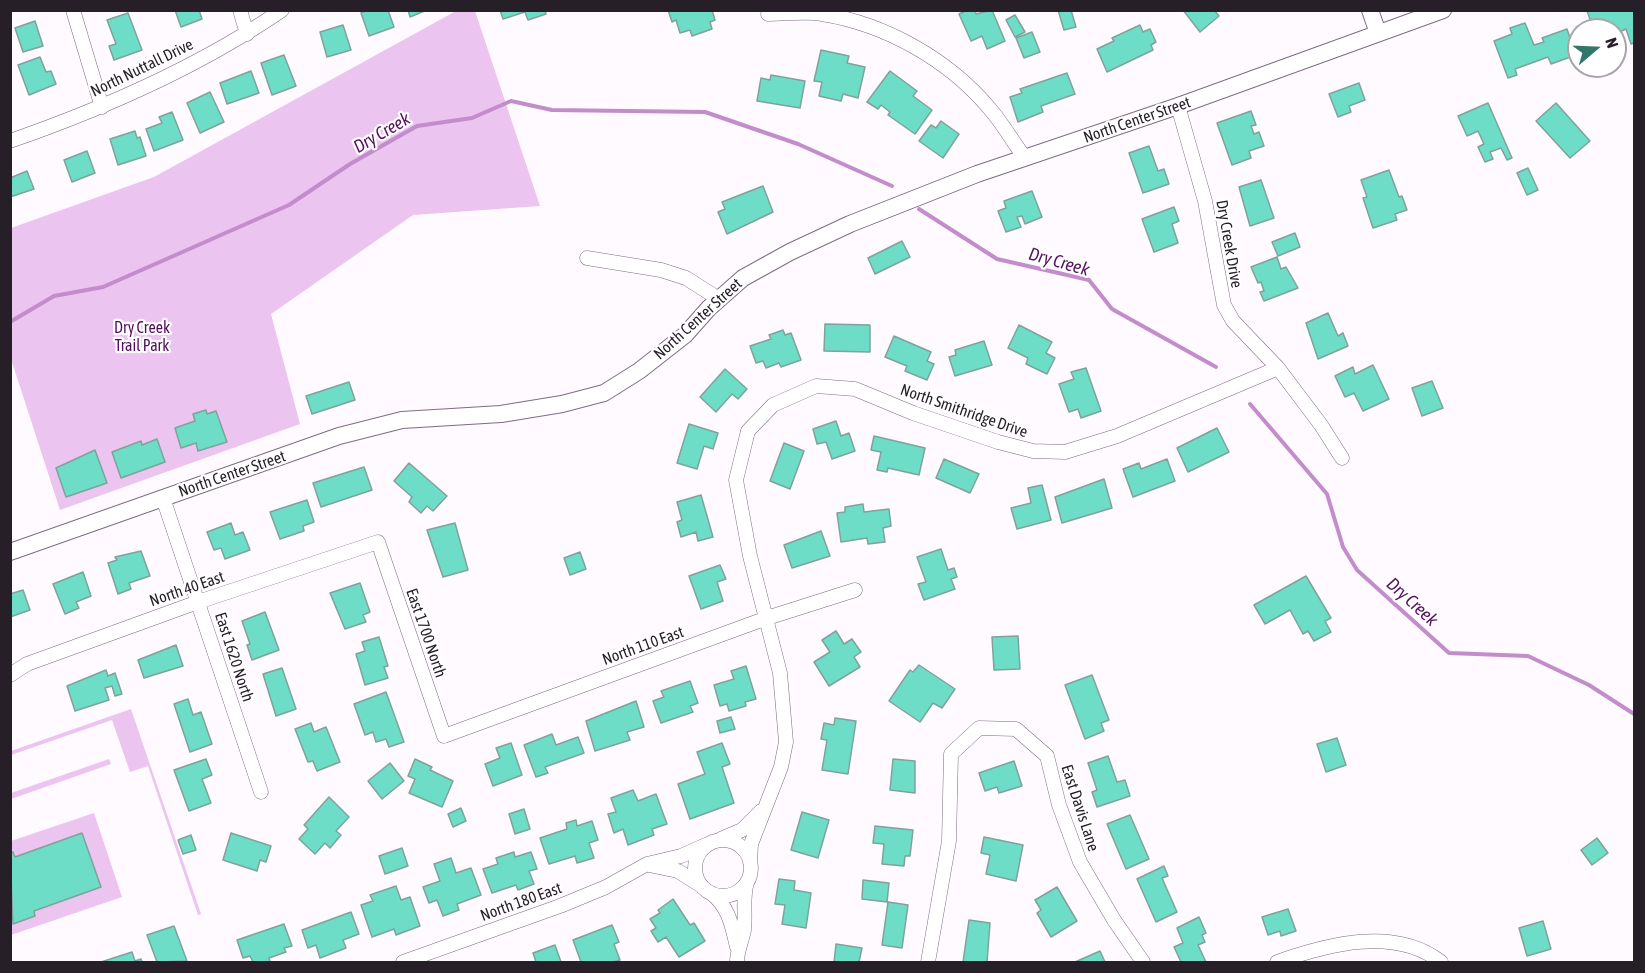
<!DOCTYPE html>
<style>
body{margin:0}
#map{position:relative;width:1645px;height:973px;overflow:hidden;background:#fefaff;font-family:"Asap Condensed",sans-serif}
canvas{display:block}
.frame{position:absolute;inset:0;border:12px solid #271f28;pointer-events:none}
.north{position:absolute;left:1567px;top:18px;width:60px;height:60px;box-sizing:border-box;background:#fff;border:2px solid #a9a5a9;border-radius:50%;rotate:71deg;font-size:16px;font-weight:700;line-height:24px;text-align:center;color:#271f28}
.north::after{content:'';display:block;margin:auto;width:21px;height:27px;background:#317669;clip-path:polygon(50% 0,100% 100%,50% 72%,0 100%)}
</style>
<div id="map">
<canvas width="1645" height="973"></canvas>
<div class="frame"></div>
<div class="north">N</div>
</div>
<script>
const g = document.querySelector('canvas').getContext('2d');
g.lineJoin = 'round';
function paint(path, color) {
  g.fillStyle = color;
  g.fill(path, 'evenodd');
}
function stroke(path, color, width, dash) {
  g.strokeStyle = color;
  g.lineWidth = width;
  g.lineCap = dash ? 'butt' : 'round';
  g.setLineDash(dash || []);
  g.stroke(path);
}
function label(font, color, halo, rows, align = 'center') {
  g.font = font + ' "Asap Condensed",sans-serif';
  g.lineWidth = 4.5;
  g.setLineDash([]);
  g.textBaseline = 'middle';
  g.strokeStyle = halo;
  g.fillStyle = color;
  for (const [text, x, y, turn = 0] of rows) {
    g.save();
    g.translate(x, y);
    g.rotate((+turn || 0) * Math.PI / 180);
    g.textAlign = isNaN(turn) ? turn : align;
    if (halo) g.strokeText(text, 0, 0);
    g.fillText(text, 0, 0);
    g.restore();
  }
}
paint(new Path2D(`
 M456 11H475L540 206 413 215 271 314 300 424 60 510 11 359V228L154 177Z
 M131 709 201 914 58 962 198 915 148 766 130 772 112 720 11 755V751Z
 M109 759 111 764 11 799V793Z
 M94 813 122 897 11 935V918L13 923 35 916 34 911 101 887 82 834 15 857 14 852 11 853V841Z`), '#ebc4f0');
stroke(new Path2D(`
 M919 209 997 259 1089 280 1112 309 1216 367
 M10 322 54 296 103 287 289 205 350 164 417 126 472 118 511 101 552 110 705 112 798 144 892 186
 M1250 404 1327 494 1343 547 1357 570 1449 653 1528 656 1589 685 1634 714`), '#c38ccb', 4);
const building = new Path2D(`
 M175 10H199L202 19 181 27Z
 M368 10H388L394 27 369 36 361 13Z
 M408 10H427L410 17Z
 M500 10H545L546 14 528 20 525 12 503 19Z
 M668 10H712L715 20 710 22 712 29 692 36 690 30 680 33 676 20 672 22Z
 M968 10H975L976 14 992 10 1005 41 987 49 982 36 971 41 959 14Z
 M1058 10H1071L1076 27 1064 30Z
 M1183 10H1214L1219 16 1200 32Z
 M1634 10V43L1631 44 1626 29 1615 34V30H1594L1587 11Z
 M128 13 142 50 114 60 109 46 116 44 107 20Z
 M1015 15 1025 32 1015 37 1006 20Z
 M35 21 43 46 23 52 15 28Z
 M1525 23 1534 45 1544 42 1542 38 1567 29 1576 55 1551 64 1548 57 1515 69 1517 75 1508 78 1494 41 1512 34 1510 28Z
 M343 25 351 50 327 57 320 32Z
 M1140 25 1143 32 1150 29 1156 42 1151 45 1153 50 1107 72 1097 49 1114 41 1112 38Z
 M1032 32 1040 52 1024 58 1016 38Z
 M821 50 849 56 847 63 865 67 858 98 843 94 841 101 819 96 822 82 814 81Z
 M284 55 296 86 272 95 261 63Z
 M40 57 46 72 51 71 56 84 29 95 18 65Z
 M251 71 259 93 227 104 220 83Z
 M890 71 917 91 913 96 932 110 915 134 888 115 890 112 881 105 878 109 867 102Z
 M1067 73 1075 94 1041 106 1043 112 1018 122 1010 97 1022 93 1020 89Z
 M771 75 805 81 800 108 757 101 761 78 770 80Z
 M1359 83 1365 100 1349 106 1351 112 1338 117 1329 94Z
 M210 92 224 122 200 133 187 103Z
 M1488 103 1512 158 1507 160 1501 148 1490 152 1493 159 1485 162 1478 147 1484 144 1478 131 1467 136 1458 116Z
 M1556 103 1590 141 1570 158 1536 121Z
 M1251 111 1256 125 1251 126 1254 134 1259 132 1264 146 1249 151 1251 158 1232 165 1217 123Z
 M172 112 183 140 154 151 146 129 162 123 159 117Z
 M941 121 959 134 943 158 919 141 931 125 936 128Z
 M135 131 137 138 140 137 146 156 118 165 110 139Z
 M1149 146 1158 171 1164 169 1169 184 1143 193 1129 153Z
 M87 151 95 173 72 182 64 160Z
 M1528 168 1538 190 1527 195 1517 173Z
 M1389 170 1399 197 1402 196 1407 210 1395 214 1397 220 1373 228 1363 198 1367 197 1361 180Z
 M27 171 34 189 10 197V178Z
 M1261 180 1274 218 1250 226 1239 187Z
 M763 186 773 212 727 234 718 212 725 209 722 202Z
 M1032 191 1042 217 1025 224 1022 216 1017 217 1021 227 1006 232 998 211 1006 208 1004 201Z
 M1174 207 1179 221 1172 224 1178 243 1154 252 1142 219Z
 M1295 233 1300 247 1278 256 1272 242Z
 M902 241 910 257 875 274 868 258Z
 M1277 257 1281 269 1286 267 1298 288 1264 301 1260 292 1264 291 1261 282 1258 283 1251 267Z
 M1328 313 1338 336 1343 333 1348 346 1318 359 1306 323Z
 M825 324 870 325V352L824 351Z
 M1019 325 1052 342 1046 353 1055 358 1047 374 1026 364 1028 358 1008 348Z
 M783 330 785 335 791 333 801 360 781 367 779 363 766 368 763 361 756 363 750 346 771 339 769 335Z
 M894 336 931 352 927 361 934 364 927 380 905 371 907 366 885 357Z
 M984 341 992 365 955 376 949 357 956 355 955 350Z
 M1373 365 1389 399 1363 411 1354 393 1345 397 1335 376 1353 367 1355 374Z
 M1086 368 1101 411 1081 418 1078 409 1069 412 1059 384 1074 379 1071 372Z
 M725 369 747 389 738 399 732 394 716 412 700 397Z
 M1432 381 1443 408 1422 416 1412 388Z
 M349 382 355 400 312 414 306 396Z
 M206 410 207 414 216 411 227 442 198 451 196 443 181 448 175 428 195 421 193 414Z
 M836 421 841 436 849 433 855 451 832 459 826 442 817 444 813 429Z
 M689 424 718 433 713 449 704 446 697 469 677 463Z
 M1217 428 1229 452 1188 472 1177 448Z
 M874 436 925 448 919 475 888 468 887 472 877 470 881 452 871 450Z
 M157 439 165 462 121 478 112 452 141 441 142 445Z
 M784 443 804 451 790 489 770 481Z
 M95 450 107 483 66 497 56 468Z
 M944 459 979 474 970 493 936 478Z
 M1167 459 1175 481 1133 497 1123 469 1139 463 1141 469Z
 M409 463 447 496 433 511 427 506 421 513 409 502 412 497 394 481Z
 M364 467 372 490 321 507 313 483Z
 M1104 479 1112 508 1062 523 1055 497Z
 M1042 485 1051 520 1017 529 1011 508 1031 503 1028 488Z
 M701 495 713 537 698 541 696 532 681 537 677 522 682 520 677 502Z
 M307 500 314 522 303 526 304 531 280 539 270 512Z
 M863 504 864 512 889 509 891 526 883 528 885 542 868 544 867 538 841 542 837 513 845 512V507Z
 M231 523 235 535 243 532 250 550 225 559 221 548 214 550 207 532Z
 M455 523 468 570 443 577 427 530Z
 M821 531 830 556 792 568 784 545Z
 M941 549 948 570 954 568 957 577 951 579 955 589 924 600 918 584 926 582 917 557Z
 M141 551 150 576 129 583 131 589 118 594 108 563 117 560 115 557Z
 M580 552 586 569 570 575 564 558Z
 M720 565 726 579 717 582 723 601 701 609 689 576Z
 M83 572 91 596 76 602 79 608 65 614 53 584Z
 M1306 576 1331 618 1325 621 1331 632 1314 641 1308 631 1303 634 1290 610 1265 624 1254 605Z
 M360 583 370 612 363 615 366 622 345 629 330 593Z
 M23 590 30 610 10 617V594Z
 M265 612 279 650 252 660 247 645 250 644 242 621Z
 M836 631 844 644 852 639 861 652 854 657 860 667 829 686 814 662 830 652 822 640Z
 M1018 636 1020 669 994 670 992 637Z
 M379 637 388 666 384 667 388 678 365 685 356 654 365 651 362 642Z
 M176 645 183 666 144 678 138 660Z
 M919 665 955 689 942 708 933 703 920 722 889 701 910 670 913 672Z
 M746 666 756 699 745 702 746 706 729 711 727 704 720 706 714 685 734 679 731 671Z
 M282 668 296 709 276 716 263 674Z
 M106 670 108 676 115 673 122 694 115 696 112 686 105 688 109 700 75 711 67 686Z
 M1092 675 1109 720 1101 723 1104 731 1085 739 1065 685Z
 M690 681 698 703 690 706 693 712 661 723 653 701 664 697 661 691Z
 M386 692 404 742 389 747 386 739 376 742 373 732 365 735 354 704Z
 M188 699 193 715 201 712 212 744 190 752 174 704Z
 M636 701 644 727 627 732 630 740 595 751 586 721Z
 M731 717 735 729 720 733 717 721Z
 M835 718 856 721 848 774 822 770 827 740 821 739 824 723 834 725Z
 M311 723 314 732 326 727 340 762 317 771 313 761 308 762 295 729Z
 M552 734 556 745 578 737 584 753 545 767 548 773 536 777 524 745Z
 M1337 738 1346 765 1326 772 1317 744Z
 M511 743 522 775 493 786 485 764 500 758 496 748Z
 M722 743 730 764 722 767 734 803 690 819 678 784 705 774 697 752Z
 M1108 756 1117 782 1125 780 1130 796 1097 807 1092 792 1097 790 1088 763Z
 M206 759 212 775 202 779 211 803 189 811 174 770Z
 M415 759 432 767 430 770 453 781 442 807 409 793 415 779 408 776Z
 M893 759 915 761V793L890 790Z
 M1014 761 1022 786 999 793 997 787 985 791 979 773Z
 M390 763 404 781 382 799 368 781Z
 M633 790 638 801 656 794 667 824 652 829 654 835 628 845 623 829 614 833 608 814 616 812 611 798Z
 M329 797 349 817 336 831 341 835 330 848 325 843 315 854 299 839 308 829 304 825Z
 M461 808 466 821 453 827 448 814Z
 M524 809 530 829 515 834 509 814Z
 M802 812 829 820 818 858 791 850Z
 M1130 815 1149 859 1126 869 1107 824Z
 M576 820 577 826 592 821 598 840 589 843 594 858 577 863 575 856 549 864 540 838 567 829 566 823Z
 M875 826 913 830 910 856H905L904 866 882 864 884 844 873 843Z
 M82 833 101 887 34 911 35 916 13 924 10 853 13 852 15 857Z
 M231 833 271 846 266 862 260 860 257 871 223 860Z
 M191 835 196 850 183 854 178 840Z
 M984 837 1023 845 1016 881 986 874 990 855 981 853Z
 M1597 838 1608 853 1592 865 1581 850Z
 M402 848 408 866 385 874 379 856Z
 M514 852 515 857 531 852 537 869 529 871 534 884 518 890 516 885 492 893 483 869 498 864 496 858Z
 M451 858 456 873 471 868 481 895 457 904 459 910 443 916 437 900 429 903 423 887 440 881 434 864Z
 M1164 866 1168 876 1162 878 1177 912 1156 922 1137 879Z
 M779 879 795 881 794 890 811 893 806 928 782 924 785 905 775 904Z
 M863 880 889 883 887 902 862 899Z
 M396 886 401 900 410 897 420 926 396 935 394 929 372 937 361 905 373 901 370 895Z
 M1057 887 1077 921 1051 937 1037 913 1041 910 1035 900Z
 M673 899 690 925 694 923 705 941 679 957 666 937 658 942 651 931 656 928 650 919 660 913 658 910Z
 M888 902 908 905 902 948 882 945Z
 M1288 909 1296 931 1281 936 1280 931 1268 935 1262 917Z
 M351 912 359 934 343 940 346 948 320 958 316 945 308 948 302 930Z
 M1199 917 1206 933 1202 935 1205 942 1198 945 1206 962H1181L1174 947 1183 943 1177 928Z
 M969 920 990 923 987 962H963Z
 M1543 921 1551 949 1527 956 1519 928Z
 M284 924 292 946 284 948 286 952 269 958 270 962H253L250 956 243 958 237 940Z
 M612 925 619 942 614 944 620 960 613 962H581L573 940Z
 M174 926 187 961 157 962 147 935Z
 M836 944 862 948 859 962H834Z
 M555 945 561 962H536L533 953Z
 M1100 951 1105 962H1075Z
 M132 952 135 961 141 959 142 962H101Z`);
paint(building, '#6eddc8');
stroke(building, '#7fa29a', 1.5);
const minor = new Path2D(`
 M73 10 102 107
 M240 10 247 34
 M768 14C785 14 805 11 822 14 886 24 949 60 990 109 1003 124 1013 142 1025 158
 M1178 106 1205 201 1224 305 1233 321 1278 368 1321 425 1342 458
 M10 141C105 108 199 67 282 10
 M587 258 661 270 686 278 719 299
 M163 498 261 792
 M10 675 27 664 198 602 378 542 444 736 767 618 855 590
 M721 839 742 830 761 811
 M695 868a28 28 0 1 1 56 0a28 28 0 1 1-56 0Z
 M750 862 751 844 781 767 786 742 780 673 750 556 736 480 748 431 773 405 816 386 855 389 913 413 998 442 1033 451 1065 452 1117 436 1278 368
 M649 865 678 871 700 885
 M711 893C729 907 732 926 737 947
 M403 962 560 906 606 887 647 864 681 856 708 844
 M737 962C737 951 742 941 744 930 746 913 742 899 747 882
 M928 962 949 841 951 754 979 728 1016 729 1047 756 1059 805 1080 862 1114 920 1143 962
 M1277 962C1328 944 1395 926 1441 962`);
const tertiary = new Path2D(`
 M1370 10 1378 33
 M10 552 339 436 402 420 501 414 562 404 604 393 639 371 685 335 709 308 743 278 790 252 850 224 977 174 1178 106 1443 10`);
stroke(minor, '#7f6c82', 15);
stroke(tertiary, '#7f6c82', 18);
stroke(minor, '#fff', 14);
stroke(tertiary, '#fff', 16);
label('16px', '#271f28', '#fff', [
 ["North Nuttall Drive",142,68,-26],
 ["North Center Street",1137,120,-19],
 ["Dry Creek Drive",1229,244,80],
 ["North Center Street",698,319,-42],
 ["North Smithridge Drive",964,411,19],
 ["North Center Street",232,474,-19],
 ["North 40 East",187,589,-19],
 ["East 1700 North",426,633,71],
 ["North 110 East",643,646,-20],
 ["East 1620 North",234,657,72],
 ["East Davis Lane",1080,808,72],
 ["North 180 East",521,902,-20]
]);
label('16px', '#520e5c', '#fff', [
 ["Dry Creek",142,328],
 ["Trail Park",142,346]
]);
label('italic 18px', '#561360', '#fff', [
 ["Dry Creek",382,133,-30],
 ["Dry Creek",1059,262,16],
 ["Dry Creek",1412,602,42]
]);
</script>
